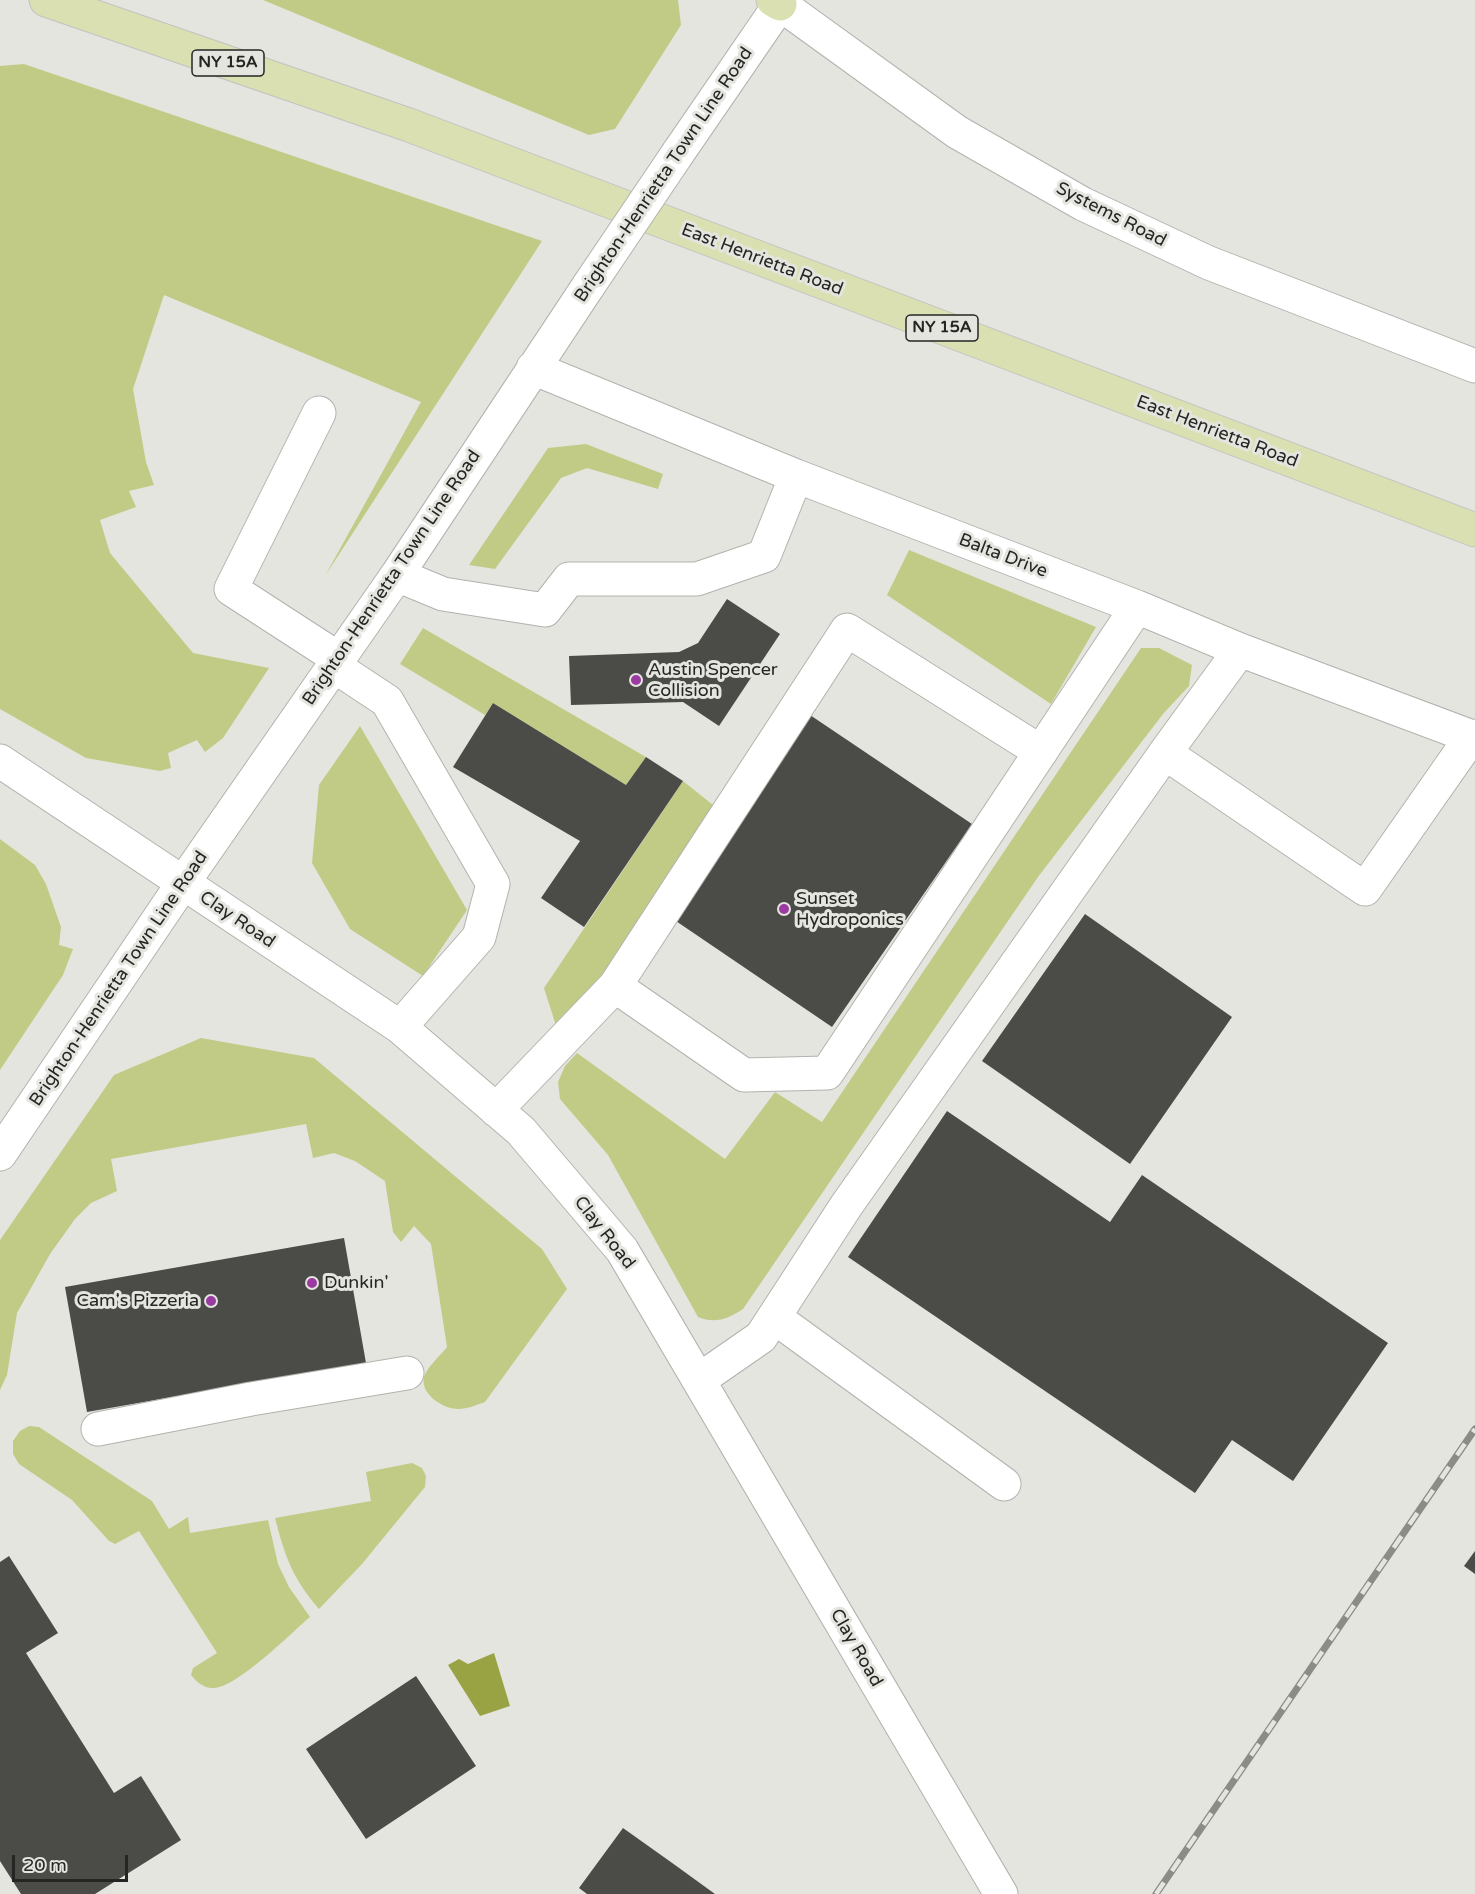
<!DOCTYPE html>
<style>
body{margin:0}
#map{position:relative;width:1475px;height:1894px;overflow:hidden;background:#e4e5df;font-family:"Varela Round",sans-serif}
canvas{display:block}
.scale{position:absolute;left:12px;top:1855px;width:116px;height:27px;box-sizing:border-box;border:3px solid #252624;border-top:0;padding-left:8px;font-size:18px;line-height:21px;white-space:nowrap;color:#252624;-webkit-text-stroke:4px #e4e5df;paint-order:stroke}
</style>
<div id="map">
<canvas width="1475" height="1894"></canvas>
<div class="scale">20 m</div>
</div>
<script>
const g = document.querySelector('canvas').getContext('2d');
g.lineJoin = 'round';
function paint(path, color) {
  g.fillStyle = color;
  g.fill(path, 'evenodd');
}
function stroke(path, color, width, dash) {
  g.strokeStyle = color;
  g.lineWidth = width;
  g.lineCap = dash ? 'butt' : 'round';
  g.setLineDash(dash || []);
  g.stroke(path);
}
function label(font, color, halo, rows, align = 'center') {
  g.font = font + ' "Varela Round",sans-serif';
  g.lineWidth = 6;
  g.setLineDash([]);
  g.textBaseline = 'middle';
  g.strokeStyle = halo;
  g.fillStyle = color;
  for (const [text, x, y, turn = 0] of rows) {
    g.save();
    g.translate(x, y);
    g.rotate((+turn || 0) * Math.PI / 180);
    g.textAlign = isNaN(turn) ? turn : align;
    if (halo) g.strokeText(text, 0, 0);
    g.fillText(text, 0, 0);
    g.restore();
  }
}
paint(new Path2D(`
 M263 0H678L681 25 615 129 589 135Z
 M24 64 542 241 325 576 421 402 164 295 133 389 146 462 154 485 129 491 136 507 100 520 110 553 193 653 269 668 223 738 205 752 197 740 168 753 171 768 160 771 86 758 0 709V66Z
 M586 444 663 474 658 489 587 468 561 478 495 569 469 565 548 448Z
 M909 550 1096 627 1051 704 887 595Z
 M423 628 646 757 626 785 493 703 485 715 400 664Z
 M1141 648H1159L1192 665 1189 686 1163 714 1038 877 743 1309C728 1319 715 1324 698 1317L608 1155 560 1099 558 1082 565 1066 577 1053 725 1159 775 1092 822 1122Z
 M360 726 467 910 423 976 350 929 312 863 319 785Z
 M683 781 718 809 656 906 558 1032 544 988Z
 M0 839 35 865 46 884 61 927 59 945 73 949 63 975 0 1070Z
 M201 1038 314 1058 542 1249 567 1289 485 1402C476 1405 468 1409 458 1409 443 1409 420 1394 424 1377 427 1367 440 1356 447 1347L431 1244 414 1226 401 1242 393 1232 385 1181 355 1161 334 1153 313 1158 306 1124 111 1159 117 1191 91 1203 75 1219 50 1254 17 1313 7 1375 0 1390V1240L114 1075Z
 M29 1426 39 1427 152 1501 169 1529 188 1517 190 1533 268 1520 278 1564 289 1587 310 1617C291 1633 234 1691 211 1688 202 1687 196 1681 191 1675L193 1668 217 1653 139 1531 115 1544 109 1541 72 1500 19 1464 13 1454V1441L20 1431Z
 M412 1463 422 1468 426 1476 425 1487 362 1564 319 1609C293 1579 285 1557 275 1518L371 1501 366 1472Z`), '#c2cb86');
paint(new Path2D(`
 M494 1653 510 1706 480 1716 448 1665 459 1659 468 1664Z`), '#99a344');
paint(new Path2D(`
 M727 599 780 634 719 726 683 702 571 705 569 656 679 652 698 643Z
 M493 703 626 785 646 757 683 781 584 927 541 898 580 841 453 767Z
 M810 715 972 824 832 1027 670 917Z
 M1085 914 1232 1017 1130 1164 982 1061Z
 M947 1111 1110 1222 1142 1175 1388 1343 1293 1481 1232 1440 1195 1493 848 1257Z
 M344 1238 366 1363 87 1412 65 1287Z
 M1475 1551V1574L1464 1566Z
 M9 1556 58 1633 26 1653 114 1793 141 1776 181 1840 95 1894H21L0 1861V1562Z
 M416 1676 476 1766 366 1839 306 1749Z
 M623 1828 675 1865 715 1894H587L579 1888Z`), '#4b4c47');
const minor = new Path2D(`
 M780 4 957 132 1083 204 1209 263 1475 366
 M678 153 783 0
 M533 368 796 476 1137 607 1240 650 1475 738
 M319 413 231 589 339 659
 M397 575 443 594 545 610 569 579H697L764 556 796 476
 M1240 650 1165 753 1365 889 1472 736
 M334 666 387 701 493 884 479 937 400 1027
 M0 761 400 1027 521 1131 622 1250 1001 1894
 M615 986 744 1075 827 1073 1137 607
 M496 1110 615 986 847 630 1041 752
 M0 1154 183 883 397 575 589 285
 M774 1317 1004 1484
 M699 1380 761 1337 846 1206 1165 753
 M98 1429 251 1399 407 1373`);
const major = new Path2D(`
 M46 0 409 125 1475 530
 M773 0 780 4`);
stroke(minor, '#b2b3ae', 35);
stroke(major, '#c2c2c2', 35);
stroke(minor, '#fff', 33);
stroke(major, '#dae0b1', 33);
const rail = new Path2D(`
 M1156 1894 1475 1429`);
stroke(rail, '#8b8c88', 7);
stroke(rail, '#e4e5df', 4.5, [14]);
const minorBridge = new Path2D(`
 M589 285 678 153`);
stroke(minorBridge, '#b2b3ae', 35, []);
stroke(minorBridge, '#fff', 33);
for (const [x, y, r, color] of [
 [636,680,6,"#9a3aa2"],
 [784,909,6,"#9a3aa2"],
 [312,1283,6,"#9a3aa2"],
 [211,1301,6,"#9a3aa2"]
]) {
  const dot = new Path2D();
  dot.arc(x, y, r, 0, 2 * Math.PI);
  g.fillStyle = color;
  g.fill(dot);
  stroke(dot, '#e4e5df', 2);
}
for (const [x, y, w] of [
 [228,63,72],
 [942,328,72]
]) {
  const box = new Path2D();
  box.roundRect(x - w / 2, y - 13, w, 26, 4.5);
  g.fillStyle = '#e4e5df';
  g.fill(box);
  stroke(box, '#252624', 1.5);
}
label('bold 16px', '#252624', null, [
 ["NY 15A",228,63],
 ["NY 15A",942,328]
]);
label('18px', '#252624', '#e4e5df', [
 ["Brighton-Henrietta Town Line Road",664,175,-56],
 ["Systems Road",1111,215,27],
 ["East Henrietta Road",762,260,21],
 ["East Henrietta Road",1217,432,21],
 ["Balta Drive",1003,556,21],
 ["Brighton-Henrietta Town Line Road",392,578,-56],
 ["Clay Road",237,920,34],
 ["Brighton-Henrietta Town Line Road",119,979,-56],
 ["Clay Road",604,1233,52],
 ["Clay Road",856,1648,60]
]);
label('18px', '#252624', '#e4e5df', [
 ["Austin Spencer",648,670],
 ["Collision",648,691],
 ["Sunset",796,899],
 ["Hydroponics",796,920],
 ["Dunkin'",324,1283],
 ["Cam's Pizzeria",199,1301,"right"]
], 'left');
</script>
